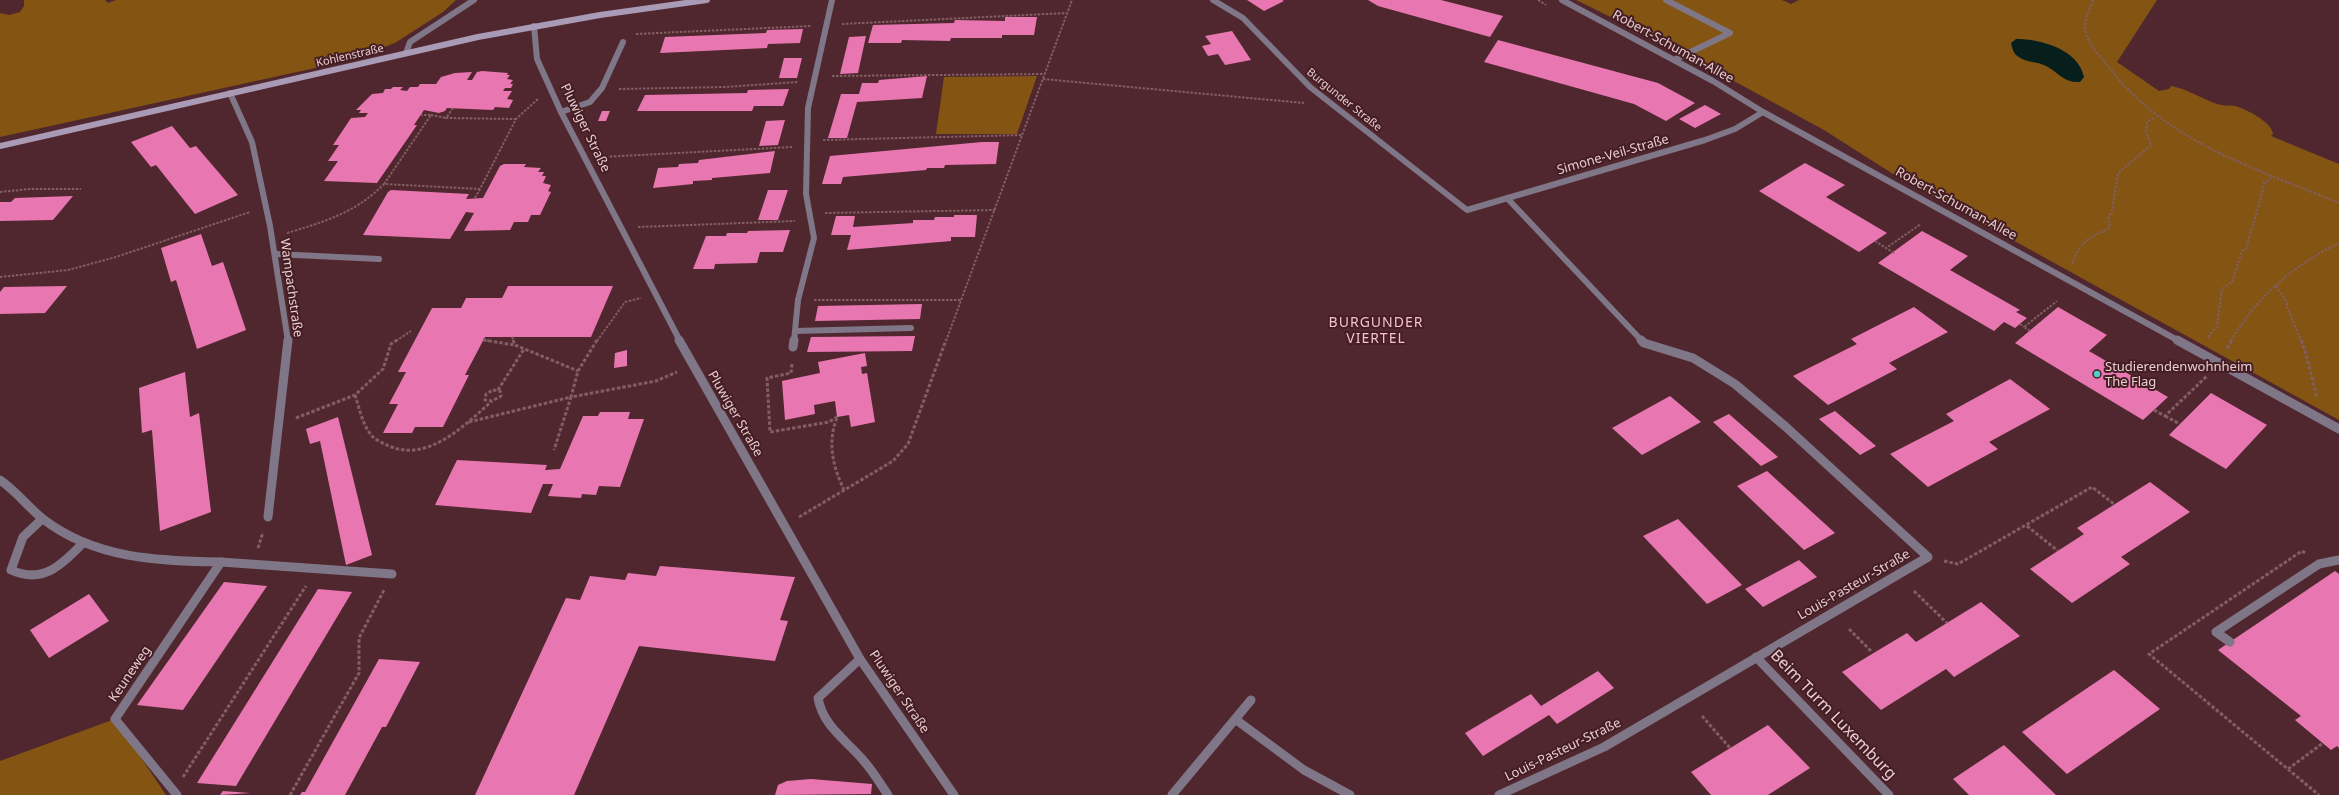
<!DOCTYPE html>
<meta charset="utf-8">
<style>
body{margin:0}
canvas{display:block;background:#50272e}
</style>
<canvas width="2339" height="795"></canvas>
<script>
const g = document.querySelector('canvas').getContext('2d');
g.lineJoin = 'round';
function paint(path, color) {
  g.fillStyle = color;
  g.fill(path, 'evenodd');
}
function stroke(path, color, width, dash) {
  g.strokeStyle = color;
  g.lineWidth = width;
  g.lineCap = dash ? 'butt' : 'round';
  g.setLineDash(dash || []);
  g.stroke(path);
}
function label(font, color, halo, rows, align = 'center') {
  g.font = font + ' "Noto Sans",sans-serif';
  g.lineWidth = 4;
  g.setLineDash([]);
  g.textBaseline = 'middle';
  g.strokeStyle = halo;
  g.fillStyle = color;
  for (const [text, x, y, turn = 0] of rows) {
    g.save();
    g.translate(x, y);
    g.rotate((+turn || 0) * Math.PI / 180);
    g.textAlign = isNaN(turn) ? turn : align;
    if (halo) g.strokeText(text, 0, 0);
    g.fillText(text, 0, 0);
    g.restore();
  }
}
paint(new Path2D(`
 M24 0H105L108 3 116 0H456L443 12 395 43 347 61 0 137V13L9 15 20 12 24 6Z
 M1576 0H1782L1791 4 1799 0H2157L2117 62 2159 91 2169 89 2171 86C2188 89 2200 98 2217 104 2222 106 2229 105 2235 106 2246 109 2272 122 2273 134L2271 136 2339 164V420L1893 174 1824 130 1664 43Z
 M1037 76 1017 134H936L944 77Z
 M115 719 166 795H0V761Z`), '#835412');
paint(new Path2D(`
 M2016 39C2041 39 2078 49 2084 77L2080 82C2064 83 2059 73 2046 66 2037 61 2025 63 2016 55 2013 52 2012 47 2011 43Z`), '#061f1d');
paint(new Path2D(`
 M1247 0H1282L1284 1 1264 11Z
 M1368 0H1441L1503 16 1490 37 1378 6Z
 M1005 17H1037L1034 35H1002V38H951L950 41 902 40 901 43H868L873 25 954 23 955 20 1005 21Z
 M803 29 800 43 768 44 767 48 660 53 665 37 766 33 767 30Z
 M1232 31 1251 60 1225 65 1218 54 1208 56 1202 46 1211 44 1205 36Z
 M866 36 858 73 840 74 849 37Z
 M1498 40 1658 83 1695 103 1666 121 1634 104 1484 62Z
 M784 58H802L797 78H779Z
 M482 71 508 73 507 75H510L507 79 513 80 510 84H513L511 88H505L503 91H512L507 99 513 100 509 108 495 107 493 110 447 108 445 111 439 113 424 110 414 125H417L377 183 324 181 338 161H328L339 145H333L351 118 365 117 368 113H359L361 110H356L372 94 383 93 385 89H391L393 87H403L400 90 407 91 410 87H418L420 84H436L441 77 455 73 472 72 467 80H472L477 72Z
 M927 76 922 98 857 102 847 138H828L841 94H859L862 83H878L879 80Z
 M789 89 783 106H754L752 111H637L645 95 747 93 748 90Z
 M1705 105 1721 114 1695 128 1679 119Z
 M602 111H610L606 121H598Z
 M785 120 778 145 759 146 766 121Z
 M172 126 190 148 196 146 238 195 195 214 156 165 151 167 131 142Z
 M982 142H999L996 164 945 165 944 168H927L926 170 843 177 841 184H822L830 156Z
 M775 151 770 173 712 178V180L693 181V184L653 188 658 168 678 167 679 164 698 163 699 160Z
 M1805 163 1845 185 1826 197 1887 233 1859 252 1759 191Z
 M504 164H526L524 167 541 168 538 172H544L542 176H546L543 183 551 185 548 191 551 192 540 215H531L528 222H514L510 230 464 231 474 213 466 212 450 239 363 235 388 192 391 190 469 194 466 199 483 198 500 166Z
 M768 190H788L778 220H758Z
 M73 196 53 220 0 221V202H11L15 198Z
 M954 215H977L975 237H951V241L847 250 851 235H831L836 216H855L853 227 913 223V220H934L935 217H954Z
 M790 230 783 252H760L757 263 715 264 714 269H693L706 236H726L727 233H747L748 231Z
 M1922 231 1968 256 1950 270 2020 310 2016 312 2027 318 2015 328 2004 322 1994 331 1878 263Z
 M201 234 212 266 223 262 246 330 197 349 176 280 171 282 161 248Z
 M67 286 45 313 0 314V292L4 287Z
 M508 286H613L591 337H485L465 375H469L443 427H415L412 433H383L398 404H389L406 372H398L432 308H461L466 298H502Z
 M922 304 920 319 815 321 818 306Z
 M1914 307 1948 332 1889 363 1897 369 1828 405 1793 376 1857 344 1851 339Z
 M2058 307 2107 335 2089 351 2168 397 2143 420 2015 343Z
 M915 336 912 351 807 352 811 337Z
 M627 350V366L614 368 615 353Z
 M865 353 867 366 861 367 862 374 867 373 875 422 851 427 849 415 837 417 835 401 814 405 815 414 785 420 782 381 820 373 818 362Z
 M185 372 190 417 199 413 211 512 160 531 152 430 142 433 139 388Z
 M2010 379 2050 409 1989 442 1998 449 1928 487 1890 454 1954 421 1946 414Z
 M2211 393 2267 425 2226 469 2169 435Z
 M1670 396 1701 422 1642 455 1612 428Z
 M1835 411 1876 446 1860 455 1819 419Z
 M600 412H630L628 419H644L620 487 599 486 596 495 582 494 581 498 548 496 553 484H543L531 513 435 505 457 460 547 465 545 470 560 469 583 416H598Z
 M1729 414 1778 457 1761 466 1713 422Z
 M338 417 372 555 346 565 320 441 310 444 306 429Z
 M1767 471 1835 533 1804 550 1737 486Z
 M2150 482 2190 512 2121 557 2130 564 2072 603 2030 569 2084 534 2077 528Z
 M1678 519 1742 585 1707 604 1643 536Z
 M1799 560 1817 577 1763 607 1745 589Z
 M660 566 795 577 780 620 788 621 775 661 639 646 574 795H475L566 598 580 600 590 576 625 580 628 573 656 576Z
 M2335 571 2339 574V748L2337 746 2331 750 2295 720 2301 716 2218 650Z
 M224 582 267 586 183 710 137 705Z
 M318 589 352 592 236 786 197 783Z
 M89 594 109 621 49 658 30 630Z
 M1981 602 2020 636 1954 677 1946 669 1881 710 1842 672 1907 633 1916 642Z
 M379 659 420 662 386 727H382L345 795H300L302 792H305Z
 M2114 670 2160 709 2067 774 2022 732Z
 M1598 671 1614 688 1557 724 1549 715 1483 756 1465 733 1531 694 1541 706Z
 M1768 725 1810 768 1768 795H1711L1691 772Z
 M2004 745 2056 795H1969L1953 779Z
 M811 779 872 784 871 794 775 795 778 785 787 781Z
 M223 791 250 793 220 795Z`), '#e877b1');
stroke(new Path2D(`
 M1538 0 1546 5
 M2093 0C2090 9 2084 19 2085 29 2087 43 2099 55 2107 65 2166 143 2253 167 2339 203
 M842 24 1067 13
 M636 34 811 26
 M832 76 1045 74
 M1043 79 1304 103
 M619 89 725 87 798 82
 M453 108 446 118 516 119
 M431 115 446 118
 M823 140 1023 135
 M602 157 792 147
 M384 184 431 115H421
 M0 192 30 189H81
 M475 198 480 189
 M825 213 995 210
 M638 227 795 221
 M287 233C324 222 357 212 384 184L480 189 516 119 538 99
 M1875 241 1886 248
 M1894 253 1886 248 1921 224
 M2072 264C2080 241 2089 238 2110 228L2108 218 2112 211 2118 173 2151 145 2146 132 2147 122 2155 117
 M0 277 68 270 116 257 250 212
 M2276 286 2287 302V307L2301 341
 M814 300H961
 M2020 324 2024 327
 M2030 331 2024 327 2057 301
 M512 337 514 341
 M2208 337 2217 326 2222 289 2232 282 2242 251 2246 249C2251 227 2260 206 2264 183L2270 180 2272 175
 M483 340 490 341
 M396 341 411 331
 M597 341 625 302 641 298
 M946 341 1072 0
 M2231 341C2256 297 2294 265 2339 243`), '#825d63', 2, [2.5, 1.5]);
stroke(new Path2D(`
 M483 340 515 345
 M513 340 515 345 578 371
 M597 340 578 371 571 397 656 381 677 372
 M2301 340C2309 360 2311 377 2317 397
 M2227 348 2232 340
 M792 364 791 373 767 378 770 432 829 422 837 417
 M493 390 500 391 501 396 492 401 485 400 486 394Z
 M498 390 524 349
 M355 395C359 407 362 422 369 432 373 439 382 443 389 446 428 463 465 425 492 401
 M2154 410 2165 416 2207 376
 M2165 416 2180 424
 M296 418 355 395 383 369 391 344 397 340
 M837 418C827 442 833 467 844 490
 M469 422 571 397 554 450
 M799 517 893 461 908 444 946 340
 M2027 526 2058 551
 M258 548 263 532
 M2305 553 2302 551 2149 654 2319 795
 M1944 561 1958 564 2092 487 2114 504
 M1914 591 1947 623
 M1849 629 1872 652
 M1702 716 1730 748
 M2288 769 2323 743
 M183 777 306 586
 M290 795 359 673V638L384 590`), '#825d63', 3, [3.5, 2]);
stroke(new Path2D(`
 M1666 0 1730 33 1674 60
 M561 112 590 102 602 88 623 42
 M275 254 379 259
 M795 331 911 328
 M794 341 798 300`), '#7f7687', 6);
stroke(new Path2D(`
 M793 347 794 340
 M2230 642 2216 632 2319 564 2339 560
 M860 659 818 698C823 726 845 739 863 760 872 770 880 783 888 795
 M177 795 115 719 221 562 392 574`), '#7f7687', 9);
stroke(new Path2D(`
 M1213 0 1243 18 1310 87 1467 210 1705 140 1735 129 1763 112
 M1562 0 1713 81 1763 112 2179 341
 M534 26 537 59 561 112 680 341
 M406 53 410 42 474 0
 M230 93 252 142 270 226 288 341
 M1507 198 1642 341
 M798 300 814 238 806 194 808 108 832 0`), '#7f7687', 6);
stroke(new Path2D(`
 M679 340 860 659 954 795
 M2177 340 2339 429
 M0 480C16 491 28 507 43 519 95 559 158 561 221 562
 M268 517 288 340
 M42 519 23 537 11 570C42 584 61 566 82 544
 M1756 657 1889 795
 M1235 719 1304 770 1350 795
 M1172 795 1251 700
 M1499 795 1604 747 1928 557 1786 427 1735 384 1693 358 1644 343 1641 340`), '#7f7687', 9);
stroke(new Path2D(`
 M0 146 478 37 600 15 707 0`), '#a99ab5', 6);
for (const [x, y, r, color] of [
 [2097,374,4,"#54cdc6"]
]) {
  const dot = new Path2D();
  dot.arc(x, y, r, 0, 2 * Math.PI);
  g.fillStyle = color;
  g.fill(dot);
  stroke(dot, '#451d24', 1.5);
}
label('11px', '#e8cdd0', '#451d24', [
 ["Kohlenstraße",350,56,-13],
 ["Burgunder Straße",1344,100,39]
]);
label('13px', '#e8cdd0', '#451d24', [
 ["Robert-Schuman-Allee",1673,47,29],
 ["Pluwiger Straße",585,128,64],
 ["Simone-Veil-Straße",1613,155,-16],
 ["Robert-Schuman-Allee",1956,204,29],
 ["Wampachstraße",291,288,82],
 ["Pluwiger Straße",735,414,60],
 ["Louis-Pasteur-Straße",1854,585,-30],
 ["Keuneweg",130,674,-56],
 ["Pluwiger Straße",899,692,56],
 ["Louis-Pasteur-Straße",1563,750,-26]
]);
label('13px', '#e8cdd0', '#451d24', [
 ["Studierendenwohnheim",2105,367],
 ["The Flag",2105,382]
], 'left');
g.letterSpacing = '1px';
label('14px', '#f6c1c8', '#451d24', [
 ["BURGUNDER",1376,323],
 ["VIERTEL",1376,339]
]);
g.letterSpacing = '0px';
label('16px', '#e8cdd0', '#451d24', [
 ["Beim Turm Luxemburg",1833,715,46]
]);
</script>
